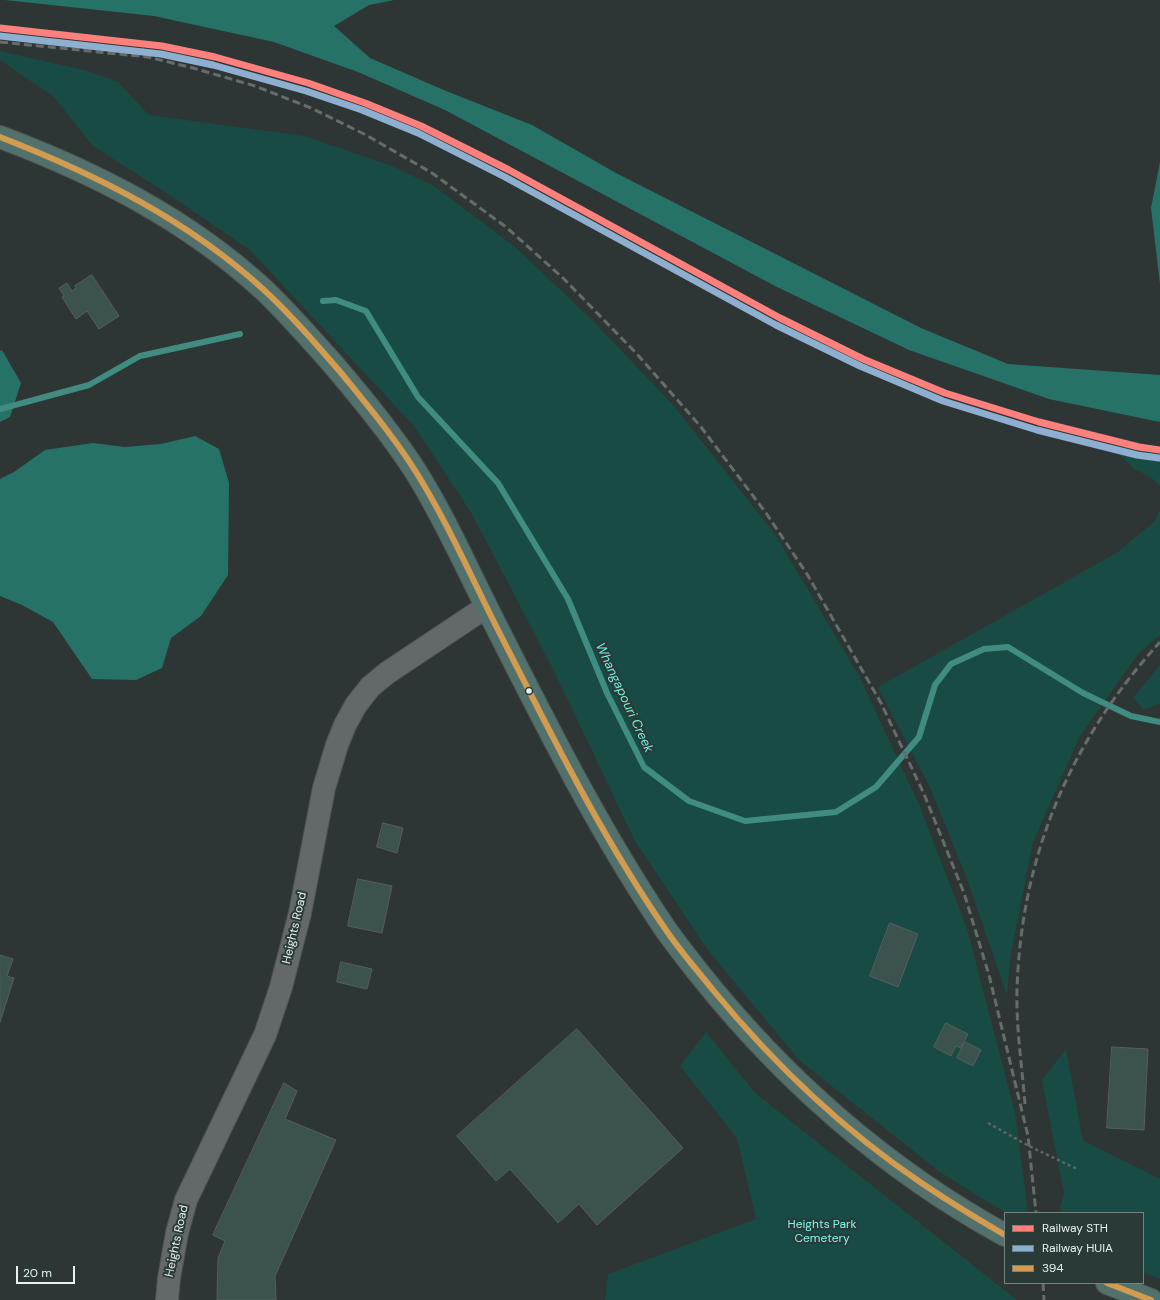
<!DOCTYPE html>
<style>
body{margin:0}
#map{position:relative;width:1160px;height:1300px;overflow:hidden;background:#2e3635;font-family:"DM Sans",sans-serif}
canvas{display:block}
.legend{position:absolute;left:1004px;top:1212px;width:140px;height:72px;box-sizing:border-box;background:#2a3a37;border:1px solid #768381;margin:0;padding:5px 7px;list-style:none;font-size:12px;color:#e7f1ef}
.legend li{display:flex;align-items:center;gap:8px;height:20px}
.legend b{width:20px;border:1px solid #768381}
.scale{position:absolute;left:16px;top:1266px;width:59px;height:18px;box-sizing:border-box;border:2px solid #e7f1ef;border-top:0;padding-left:5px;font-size:12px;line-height:14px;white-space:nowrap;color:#e7f1ef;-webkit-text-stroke:3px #2a3a37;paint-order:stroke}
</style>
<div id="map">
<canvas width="1160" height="1300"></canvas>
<ul class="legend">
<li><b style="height:5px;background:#fe807c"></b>Railway STH</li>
<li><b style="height:5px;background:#8fafd0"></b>Railway HUIA</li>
<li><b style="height:5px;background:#d19b50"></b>394</li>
</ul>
<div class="scale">20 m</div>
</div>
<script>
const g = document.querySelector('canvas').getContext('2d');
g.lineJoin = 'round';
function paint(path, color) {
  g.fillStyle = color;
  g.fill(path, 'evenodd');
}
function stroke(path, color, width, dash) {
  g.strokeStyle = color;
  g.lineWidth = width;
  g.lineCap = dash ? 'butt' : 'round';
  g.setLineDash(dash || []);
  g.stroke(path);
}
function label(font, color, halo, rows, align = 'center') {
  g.font = font + ' "DM Sans",sans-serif';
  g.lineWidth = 4;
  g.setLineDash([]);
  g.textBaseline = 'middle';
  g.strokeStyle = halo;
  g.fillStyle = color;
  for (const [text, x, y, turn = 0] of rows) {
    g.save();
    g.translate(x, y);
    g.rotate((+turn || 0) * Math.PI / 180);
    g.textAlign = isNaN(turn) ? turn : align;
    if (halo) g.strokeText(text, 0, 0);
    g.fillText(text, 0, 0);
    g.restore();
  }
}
paint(new Path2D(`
 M0 51 88 71 118 82 149 115 304 136 392 166 434 186 514 246 592 320 673 405 775 534 859 676 920 807 967 929 1015 1113 1028 1213H1006L940 1172 799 1060 708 950 635 841 553 669 472 514 414 426 250 250 171 196 93 146 54 97 0 60Z
 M1111 445 1160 452V486L1152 478 1133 468Z
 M1160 509V635L1138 654 1080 736 1033 842 1010 959 1007 995 966 876 932 792 878 687 1118 552 1155 521Z
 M1160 665V703L1144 710 1133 698Z
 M706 1032 755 1093 1017 1300H605L608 1274 756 1219 737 1138 680 1066Z
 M1066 1049 1083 1141 1139 1168 1160 1179V1279L1143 1272V1213H1061L1060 1208 1064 1193 1042 1080Z`), '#184b44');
paint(new Path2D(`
 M5 0H394L369 5 334 26 370 58 446 91 532 125 616 173 921 328 1008 364 1160 375V422L1049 399 909 350 777 287 445 110 358 72 274 42 154 16Z
 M1160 162V284L1151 208Z
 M2 350 21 383 10 417 0 422V351Z
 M195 436 219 449 229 483 228 575 201 616 171 638 162 668 136 680 92 679 53 622 22 605 0 596V479L14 472 45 450 93 443 125 447 161 444Z`), '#277267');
stroke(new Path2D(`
 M323 301 336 300 366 311 418 397 498 483 568 599 607 693 644 767 689 801 745 821 836 812 876 787 919 737 935 685 951 664 984 649 1008 647 1083 693 1131 716 1160 722
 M0 409 89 385 140 356 240 334`), '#408c80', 6);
const building = new Path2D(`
 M92 275 119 316 99 329 87 311 76 319 62 297 64 296 59 288 67 283 72 291 76 288 75 286Z
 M383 823 403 828 397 853 377 847Z
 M358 879 392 886 382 933 348 926Z
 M890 923 918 934 898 987 870 976Z
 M0 955 13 959 7 976 14 978 0 1022Z
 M341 962 372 969 367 989 337 982Z
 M946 1023 968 1034 961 1048 956 1046 951 1056 934 1047Z
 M577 1029 683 1148 597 1225 579 1204 558 1223 510 1169 496 1181 457 1136Z
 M965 1042 981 1050 973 1066 957 1058Z
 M1112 1047 1148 1049 1144 1130 1107 1128Z
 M284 1083 297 1091 285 1119 336 1140 275 1276 276 1300H217L218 1258 225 1241 213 1235Z`);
paint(building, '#3c524f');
stroke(building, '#575e5d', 1);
const secondary = new Path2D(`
 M167 1300 169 1278 177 1233 186 1200 265 1035 281 987 300 913 324 788 337 745 345 725 356 705 370 687 387 673 486 607`);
const highway = new Path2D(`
 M0 137C96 173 188 220 264 290 288 313 310 338 332 363 362 398 391 433 416 472 443 515 464 562 487 608 542 717 597 828 666 930 676 944 687 958 698 972 782 1078 886 1170 1005 1235
 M1107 1283 1151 1300`);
stroke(secondary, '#4d5453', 24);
stroke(highway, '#4d5453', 24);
stroke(new Path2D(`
 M988 1123 1029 1146 1077 1169`), '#5f6665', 2.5, [3, 3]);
stroke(secondary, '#636968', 22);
stroke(highway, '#52716d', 22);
stroke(new Path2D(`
 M0 42 148 57 193 68 255 86 311 108 366 135 432 173 506 227 564 279 637 354 701 427 766 513 807 574 881 703 924 794 964 893 989 975 1028 1136 1036 1213
 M1025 1104C1022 1066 1016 1028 1017 990 1021 856 1070 741 1160 642
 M1043 1283 1044 1300`), '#656c6b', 3, [8, 4]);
stroke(new Path2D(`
 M0 137C95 174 188 220 264 290 292 316 317 345 342 374 368 406 394 437 416 472 446 520 469 572 494 622 547 726 599 833 666 930 680 951 697 970 713 990 773 1063 842 1129 920 1182 948 1201 976 1218 1005 1235
 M1107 1283 1151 1300`), '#d19b50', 6);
stroke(new Path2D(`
 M0 28 162 46 215 57 308 83 365 103 421 126 509 170 780 318 863 359 945 393 1039 422 1139 447 1160 450`), '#fe807c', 7);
stroke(new Path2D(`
 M0 36 161 54 213 65 306 91 362 110 418 133 505 177 776 325 860 366 943 401 1037 430 1137 455 1159 458`), '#8fafd0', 7);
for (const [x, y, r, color] of [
 [529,691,3.5,"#e7f1ef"]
]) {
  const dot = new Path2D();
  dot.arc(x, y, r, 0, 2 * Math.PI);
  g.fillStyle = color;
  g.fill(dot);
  stroke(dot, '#2a3a37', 1.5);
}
label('12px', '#e7f1ef', '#2a3a37', [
 ["Heights Road",295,928,-77],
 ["Heights Road",177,1241,-78]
]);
label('12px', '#81f8e5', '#2a3a37', [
 ["Heights Park",822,1225],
 ["Cemetery",822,1239]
]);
label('italic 13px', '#76edda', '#2a3a37', [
 ["Whangapouri Creek",624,698,65]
]);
</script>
